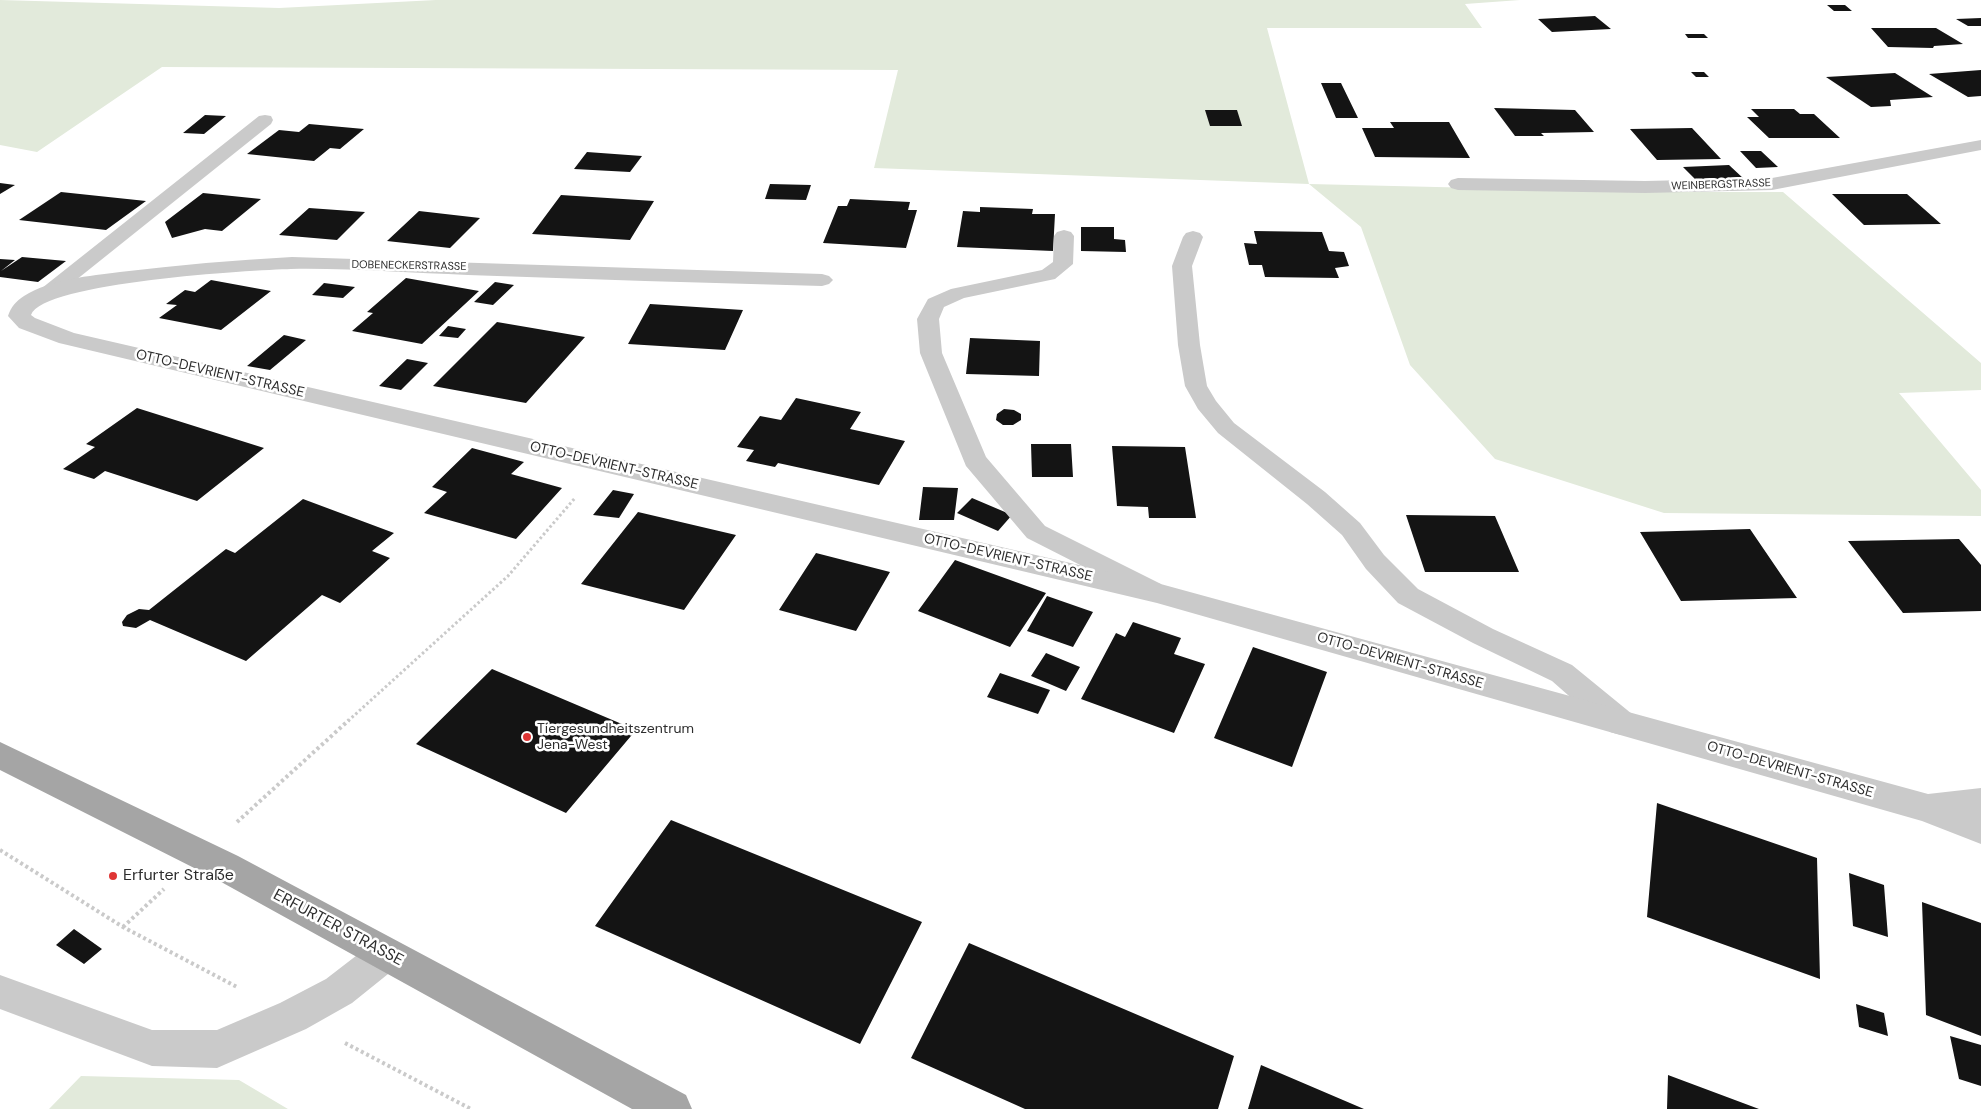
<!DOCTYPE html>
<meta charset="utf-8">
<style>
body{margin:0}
canvas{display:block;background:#fff}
</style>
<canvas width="1981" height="1109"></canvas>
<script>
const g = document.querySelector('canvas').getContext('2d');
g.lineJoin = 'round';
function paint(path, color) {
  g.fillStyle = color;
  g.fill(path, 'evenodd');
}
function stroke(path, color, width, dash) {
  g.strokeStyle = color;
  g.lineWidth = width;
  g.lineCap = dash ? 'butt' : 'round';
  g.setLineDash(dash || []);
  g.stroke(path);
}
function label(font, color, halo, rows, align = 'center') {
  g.font = font + ' "DM Sans",sans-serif';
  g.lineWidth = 5;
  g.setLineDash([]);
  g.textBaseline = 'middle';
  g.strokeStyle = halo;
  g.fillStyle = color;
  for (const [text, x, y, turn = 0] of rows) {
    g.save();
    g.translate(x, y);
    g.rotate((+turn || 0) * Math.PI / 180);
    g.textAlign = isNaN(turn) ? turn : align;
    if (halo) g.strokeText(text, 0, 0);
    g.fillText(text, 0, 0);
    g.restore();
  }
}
paint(new Path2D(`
 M0 0 279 8 436 0H1520L1465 4 1482 28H1267L1309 184 1648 192H1783L1981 363V390L1899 393 1981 490V516L1664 513 1495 459 1410 365 1361 227 1309 184 874 168 898 70 162 67 37 152 0 145Z
 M81 1076 239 1080 288 1109H49Z`), '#e2eadb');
paint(new Path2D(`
 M1827 5H1845L1852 11H1834Z
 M1595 16 1611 29 1552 32 1538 19Z
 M1981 18V26H1968L1956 19Z
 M1871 28H1936L1963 44 1934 46 1933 48 1888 47Z
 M1685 34H1704L1708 38H1688Z
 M1981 70V96L1968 97 1929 74Z
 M1691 72H1704L1709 77H1696Z
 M1895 73 1933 97 1890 100 1891 106 1871 107 1826 77Z
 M1321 83H1341L1358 118H1336Z
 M1494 108 1575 110 1594 132 1541 133 1544 136H1515Z
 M1751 109H1794L1800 114H1814L1840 138H1769L1747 117H1759Z
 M1205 110H1237L1242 126H1210Z
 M205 115 226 116 204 134 183 133Z
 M1390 122H1449L1470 158 1375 157 1362 128H1394Z
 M309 124 364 129 340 149 330 148 314 161 247 154 279 130 299 132Z
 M1692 128 1721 159 1657 160 1630 129Z
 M1740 151H1761L1778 167 1756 168Z
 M587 152 642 156 630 172 574 169Z
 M1729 165 1744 179 1697 181 1683 167Z
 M0 183 15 185 0 194Z
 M770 184 811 185 806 200 765 199Z
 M61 192 146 201 106 230 19 220Z
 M203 193 261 199 222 231 205 229 172 238 165 222Z
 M1832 194H1907L1941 224 1864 225Z
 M561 195 654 201 630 240 532 234Z
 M850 199 910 202 908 210H917L906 248 823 243 838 206H847Z
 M980 207 1033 209 1032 214H1055L1053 251 957 247 963 211 980 212Z
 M309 208 365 212 337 240 279 235Z
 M419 211 480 218 450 248 387 241Z
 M1081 227H1114V239L1125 240 1126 252 1081 251Z
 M1254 231 1322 232 1329 251 1344 252 1349 266 1335 268 1339 278 1265 277 1262 265H1249L1244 243 1257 244Z
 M22 257 66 261 38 282 0 277V259L15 260 1 271Z
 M406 278 479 291 422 344 352 331 373 313 367 312Z
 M211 280 271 291 221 330 159 318 177 305 166 304 185 290 195 292Z
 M495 282 514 285 493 305 474 302Z
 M324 283 355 287 343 298 312 295Z
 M650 304 743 310 725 350 628 344Z
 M497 322 585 337 526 403 433 386Z
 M448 326 466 329 458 338 439 336Z
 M284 335 306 340 270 370 247 366Z
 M970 338 1040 341 1039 376 966 374Z
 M407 359 428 363 401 390 379 386Z
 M796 398 861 412 850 429 905 441 879 485 778 463 775 467 746 461 754 450 737 447 760 416 781 420Z
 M137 408 264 448 197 501 105 471 94 479 63 469 95 447 86 444Z
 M1004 409 1014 410 1021 414V420L1013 425H1003L996 420 997 414Z
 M1031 444H1071L1073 477H1032Z
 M1112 446 1185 447 1196 518H1149L1148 507 1117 506Z
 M472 448 524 462 511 474 562 488 516 539 424 513 447 492 432 487Z
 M923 487 958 488 954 520H919Z
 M613 490 634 494 619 518 593 515Z
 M972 498 1012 515 998 531 957 513Z
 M303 499 394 533 372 551 390 558 340 603 322 595 246 661 150 620 136 628 123 626 122 622 127 615 139 609 149 610 226 549 235 553Z
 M638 512 736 535 684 610 581 584Z
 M1406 515 1495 516 1519 572H1425Z
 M1750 529 1797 598 1681 601 1640 532Z
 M1959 539 1981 565V611L1903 613 1848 541Z
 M816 553 890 572 856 631 779 610Z
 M955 560 1046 593 1010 647 918 611Z
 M1047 596 1093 612 1073 647 1027 631Z
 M1133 622 1181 638 1174 654 1205 664 1174 733 1081 699 1116 633 1125 637Z
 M1253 647 1327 672 1292 767 1214 738Z
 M1046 653 1080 667 1066 691 1031 676Z
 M492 669 636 730 566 813 416 744Z
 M1000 673 1050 690 1038 714 987 697Z
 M1657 803 1817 858 1820 979 1647 917Z
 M671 820 922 922 860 1044 595 926Z
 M1849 873 1884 885 1888 937 1853 926Z
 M1922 902 1981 923V1036L1926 1015Z
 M74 929 102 949 84 964 56 945Z
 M969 943 1234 1056 1218 1109H1025L911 1058Z
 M1856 1004 1884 1013 1888 1036 1859 1027Z
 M1950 1036 1981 1045V1086L1959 1079Z
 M1261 1065 1364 1109H1248Z
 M1668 1075 1759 1109H1667Z`), '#141414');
stroke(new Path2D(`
 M348 721 508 576 575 498`), '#cacaca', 3, [2.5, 2.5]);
stroke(new Path2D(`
 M237 822 349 720
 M0 850 123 927 237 987
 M123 927 164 889
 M345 1043 471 1109`), '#cacaca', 4, [3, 3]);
paint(new Path2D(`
 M265 115 271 116 273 120 271 124 56 296 49 298 42 296 39 292 42 288 259 116Z
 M1064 230 1071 232 1074 236 1073 264 1055 279 964 298 944 307 939 319 942 353 986 457 1045 526 1161 584 1165 591 1161 598 1151 601 1027 538 966 466 920 353 917 319 928 299 951 289 1042 270 1053 262 1054 236 1057 232Z
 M1193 231 1200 233 1203 237 1192 266 1200 345 1207 386 1216 401 1234 423 1325 492 1360 523 1384 555 1418 589 1493 629 1572 665 1632 714 1636 723 1632 732 1621 735 1610 732 1552 681 1473 643 1398 603 1366 569 1342 535 1307 504 1218 433 1198 409 1185 386 1178 345 1172 266 1183 237 1186 233Z
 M386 938 398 942 403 954 398 966 352 1003 306 1029 217 1068 152 1066 0 1009V975L152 1030H217L280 1003 326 979 374 942Z`), '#cacaca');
paint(new Path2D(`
 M1981 140V150L1772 190 1645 193 1458 190 1451 188 1448 184 1451 180 1458 178 1645 181 1772 178Z
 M292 257 822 274 829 276 833 280 829 284 822 286C704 283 586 279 468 275 410 273 350 268 291 269 253 270 43 282 31 315L35 318 74 333 1157 583 1928 794 1981 788V844L1922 821 1157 603 59 343 19 328 8 316C11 307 16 301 24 296 51 279 90 276 120 272 178 265 234 260 292 257Z`), '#cacaca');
paint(new Path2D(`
 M0 742 238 856 686 1095 692 1109H632L214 878 0 770Z`), '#a5a5a5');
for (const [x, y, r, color] of [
 [527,737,5,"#df3534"],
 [113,876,5,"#df3534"]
]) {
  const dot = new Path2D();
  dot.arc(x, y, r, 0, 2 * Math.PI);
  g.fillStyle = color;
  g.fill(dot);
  stroke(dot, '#fff', 2);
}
label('11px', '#2d2d2d', '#fff', [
 ["WEINBERGSTRASSE",1721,185,-2],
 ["DOBENECKERSTRASSE",409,266,1]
]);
label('14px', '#2d2d2d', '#fff', [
 ["OTTO-DEVRIENT-STRASSE",220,374,13],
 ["OTTO-DEVRIENT-STRASSE",614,466,13],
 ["OTTO-DEVRIENT-STRASSE",1008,558,13],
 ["OTTO-DEVRIENT-STRASSE",1400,661,16],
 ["OTTO-DEVRIENT-STRASSE",1790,770,16]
]);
label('14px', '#2d2d2d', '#fff', [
 ["Tiergesundheitszentrum",537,729],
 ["Jena-West",537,745]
], 'left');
label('16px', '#2d2d2d', '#fff', [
 ["Erfurter Straẞe",123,876]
], 'left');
label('16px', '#2d2d2d', '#fff', [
 ["ERFURTER STRASSE",338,928,28]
]);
</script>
